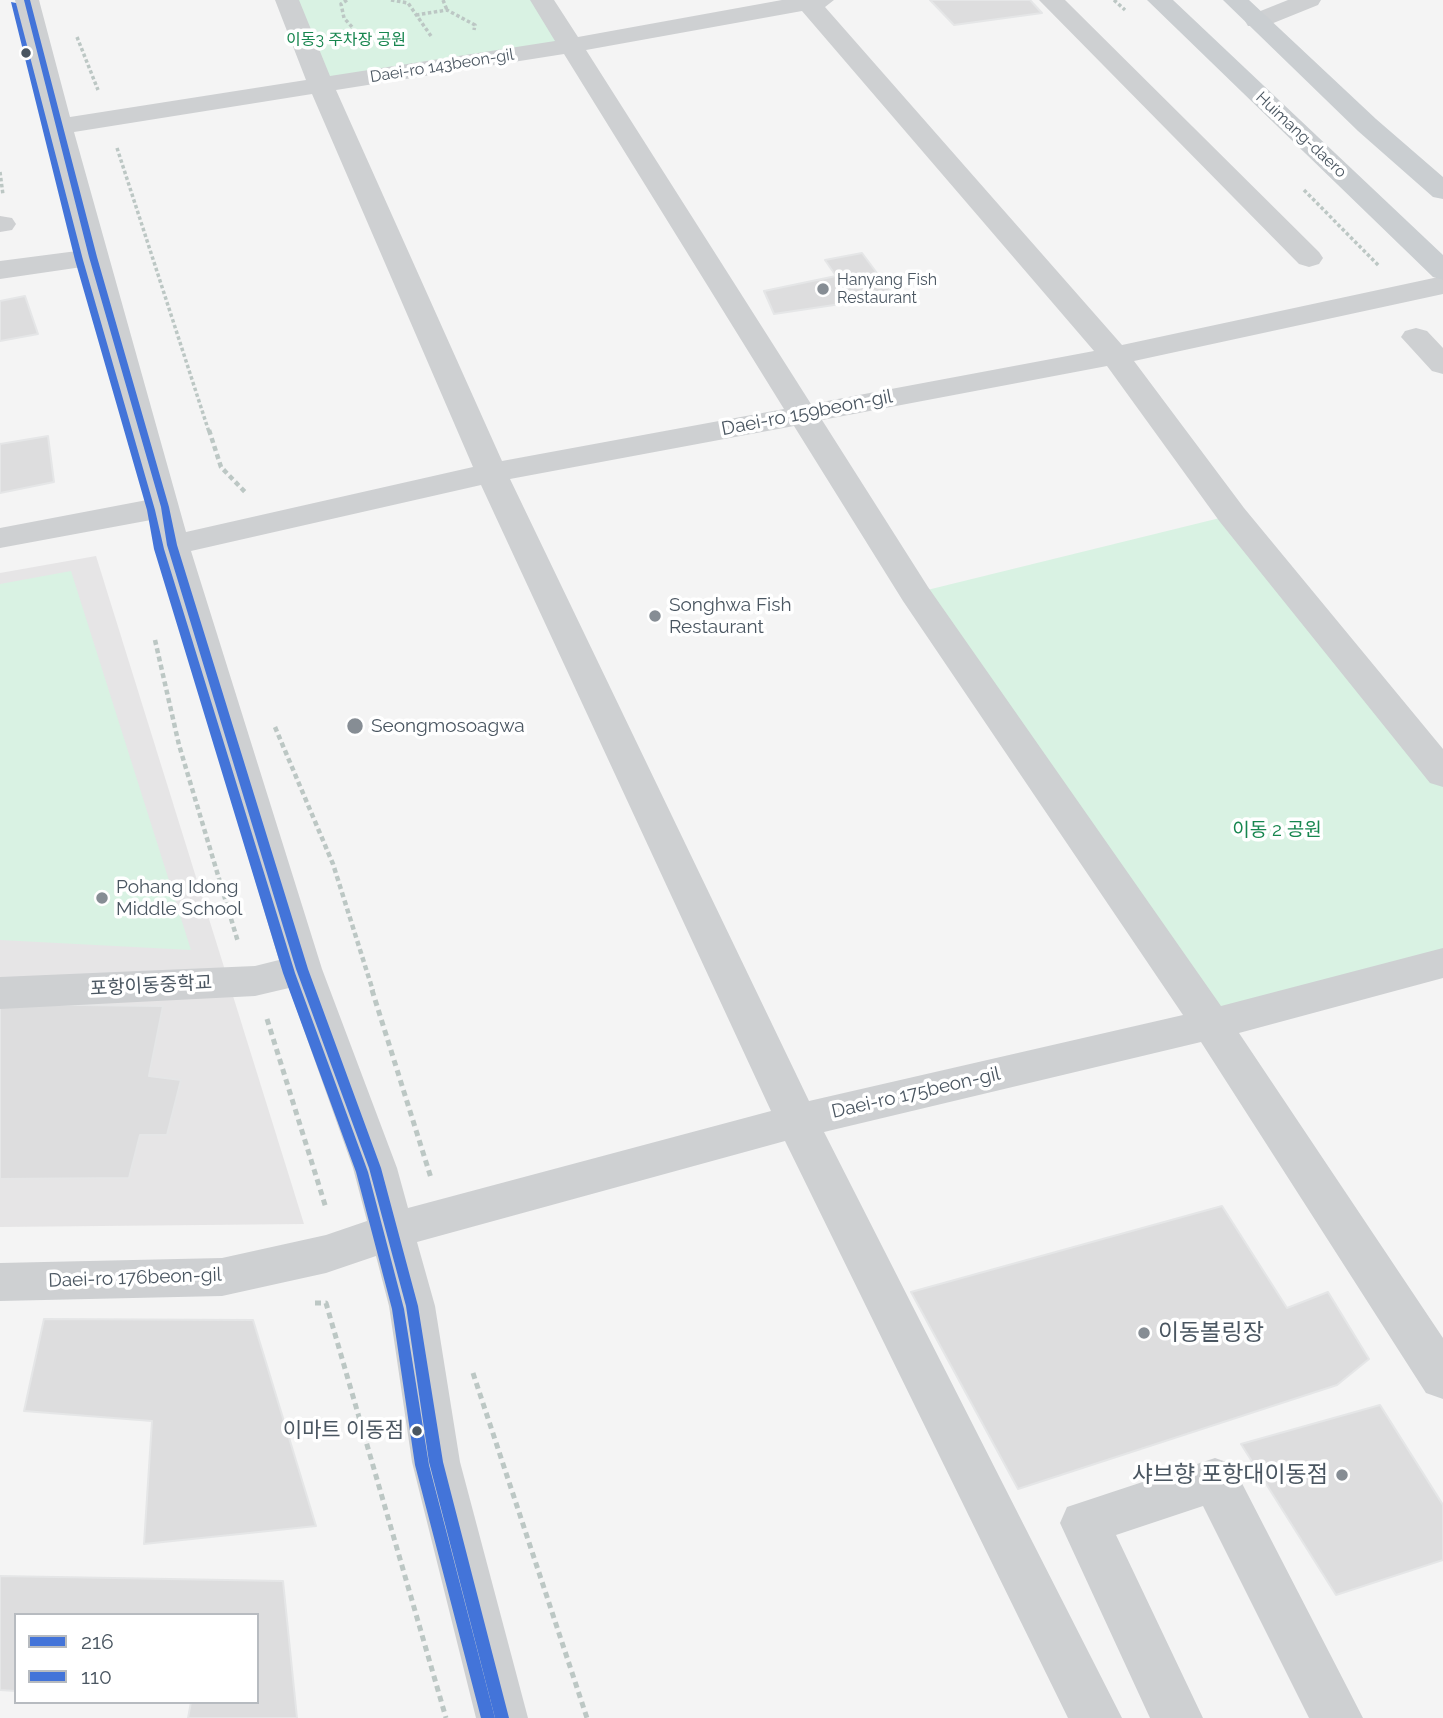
<!DOCTYPE html>
<meta charset="utf-8">
<style>
body{margin:0}
#map{position:relative;width:1443px;height:1718px;overflow:hidden;background:#f4f4f4;font-family:Raleway,sans-serif}
canvas{display:block}
.legend{position:absolute;left:14px;top:1613px;width:245px;height:91px;box-sizing:border-box;background:#fff;border:2px solid #b7bbc0;margin:0;padding:9px 12px;list-style:none;font-size:21px;color:#4a5661}
.legend li{display:flex;align-items:center;gap:14px;height:35px}
.legend b{width:35px;border:2px solid #b7bbc0}
</style>
<div id="map">
<canvas width="1443" height="1718"></canvas>
<ul class="legend">
<li><b style="height:9px;background:#4374d9"></b>216</li>
<li><b style="height:9px;background:#4374d9"></b>110</li>
</ul>
</div>
<script>
const g = document.querySelector('canvas').getContext('2d');
g.lineJoin = 'round';
function paint(path, color) {
  g.fillStyle = color;
  g.fill(path, 'evenodd');
}
function stroke(path, color, width, dash) {
  g.strokeStyle = color;
  g.lineWidth = width;
  g.lineCap = dash ? 'butt' : 'round';
  g.setLineDash(dash || []);
  g.stroke(path);
}
function label(font, color, halo, rows, align = 'center') {
  g.font = font + ' Raleway,"Noto Sans KR",sans-serif';
  g.lineWidth = 7;
  g.setLineDash([]);
  g.textBaseline = 'middle';
  g.strokeStyle = halo;
  g.fillStyle = color;
  for (const [text, x, y, turn = 0] of rows) {
    g.save();
    g.translate(x, y);
    g.rotate((+turn || 0) * Math.PI / 180);
    g.textAlign = isNaN(turn) ? turn : align;
    if (halo) g.strokeText(text, 0, 0);
    g.fillText(text, 0, 0);
    g.restore();
  }
}
paint(new Path2D(`
 M96 556 304 1224 0 1227V573Z`), '#e6e5e6');
paint(new Path2D(`
 M287 0H542L568 46 321 85Z
 M1232 515 1443 774V963L1211 1024 915 593Z
 M71 571 191 950 0 940V584Z`), '#d9f2e3');
const building = new Path2D(`
 M930 0H1030L1042 13 954 25Z
 M862 253 894 296 774 314 764 291 836 276 825 260Z
 M25 296 38 334 0 341V301Z
 M48 436 54 482 0 493V444Z
 M0 1004 163 1006 149 1076 181 1080 167 1135H140L129 1178 0 1179Z
 M1222 1206 1287 1308 1328 1292 1369 1359 1337 1385 1018 1489 911 1292Z
 M44 1319 253 1320 316 1526 144 1544 152 1421 24 1411Z
 M1380 1405 1443 1505V1560L1336 1595 1241 1444Z
 M0 1576 283 1581 297 1718H188L191 1702H257V1615H16V1691L0 1690Z`);
paint(building, '#ddddde');
stroke(building, '#e5e6e7', 2);
stroke(new Path2D(`
 M347 0 341 4 344 18 353 28 350 40
 M391 0 408 3 431 36
 M443 0 447 10
 M1114 0 1125 10
 M416 15 447 10 475 25 474 30
 M77 37 98 90
 M341 42 350 40 357 47
 M117 148 209 432
 M0 172 3 195
 M1304 190 1379 266`), '#bcc7c4', 3.5, [3.5, 2.5]);
stroke(new Path2D(`
 M209 430 221 467 247 494
 M155 640 179 745 238 942
 M275 727 333 864 373 991`), '#bcc7c4', 4.5, [5, 3.5]);
stroke(new Path2D(`
 M372 990 431 1178
 M267 1019 326 1208
 M315 1303H326L446 1718
 M473 1373 587 1718`), '#bcc7c4', 5, [6, 4.5]);
paint(new Path2D(`
 M15 0H39L70 117 306 80 275 0H299L330 76 555 41 530 0H554L578 37 782 0H834L825 7 1122 345 1443 276V294L1134 361 1244 508 1443 749V787L1430 783 1220 522 1107 366 822 420 928 587 1221 1006 1443 948V978L1239 1033 1443 1338V1399L1426 1393 1201 1042 824 1132 1122 1718H1068L785 1141 417 1242 435 1306 460 1462 528 1718H476L412 1462 389 1306 376 1256 326 1273 222 1296 0 1301V1263L222 1258 326 1235 367 1221 353 1168 289 988 255 996 0 1009V977L255 966 279 960 155 545 151 520 0 548V528L147 500 82 267 0 279V261L77 251ZM802 11 1094 351 811 404 586 50ZM564 54 784 409 502 461 336 90ZM312 94 473 467 186 532 74 132ZM794 426 903 601 1183 1015 809 1101 510 479ZM481 485 771 1111 408 1208 397 1168 322 969 191 551Z
 M1039 0H1065L1319 252 1323 258 1319 264 1309 267 1299 264Z
 M1288 0H1321L1318 5 1266 26H1248L1245 21 1248 16Z
 M0 216 12 218 16 224 12 230 0 232Z
 M1416 328 1427 331 1443 348V374L1432 371 1401 337 1405 331Z
 M1215 1458 1232 1464 1363 1718H1309L1203 1506 1116 1535 1203 1718H1150L1060 1523 1067 1507Z`), '#ced0d2');
paint(new Path2D(`
 M1147 0H1173L1443 255V280L1433 277Z
 M1223 0H1249L1376 119 1443 177V199L1433 197 1358 131Z`), '#caced1');
paint(new Path2D(`
 M24 0H30L97 257 169 507 177 545 308 969 381 1168 418 1306 443 1462 509 1718H495L429 1462 406 1306 369 1168 296 969 167 545 161 507 89 257Z`), '#4374d9');
paint(new Path2D(`
 M11 2 16 3 83 260 155 510 164 549 295 973 368 1172 404 1309 429 1465 495 1718H481L415 1465 392 1309 356 1172 283 973 154 549 147 510 75 260Z`), '#4374d9');
for (const [x, y, r, color] of [
 [26,53,6,"#4a5661"],
 [823,289,7,"#868d94"],
 [655,616,7,"#868d94"],
 [355,726,9,"#868d94"],
 [102,898,7,"#868d94"],
 [1144,1333,7,"#868d94"],
 [417,1431,6,"#4a5661"],
 [1342,1475,7,"#868d94"]
]) {
  const dot = new Path2D();
  dot.arc(x, y, r, 0, 2 * Math.PI);
  g.fillStyle = color;
  g.fill(dot);
  stroke(dot, '#fff', 2.5);
}
label('16px', '#17864f', '#fff', [
 ["이동3 주차장 공원",346,40]
]);
label('16px', '#4a5661', '#fff', [
 ["Daei-ro 143beon-gil",442,66,-9],
 ["Huimang-daero",1301,135,43]
]);
label('16px', '#4a5661', '#fff', [
 ["Hanyang Fish",837,280],
 ["Restaurant",837,298]
], 'left');
label('19px', '#4a5661', '#fff', [
 ["Daei-ro 159beon-gil",807,413,-11],
 ["포항이동중학교",151,986,-3],
 ["Daei-ro 175beon-gil",916,1093,-13],
 ["Daei-ro 176beon-gil",135,1278,-2]
]);
label('19px', '#4a5661', '#fff', [
 ["Songhwa Fish",669,605],
 ["Restaurant",669,627],
 ["Seongmosoagwa",371,726],
 ["Pohang Idong",116,887],
 ["Middle School",116,909]
], 'left');
label('19px', '#17864f', '#fff', [
 ["이동 2 공원",1277,830]
]);
label('21px', '#4a5661', '#fff', [
 ["이마트 이동점",404,1431]
], 'right');
label('23px', '#4a5661', '#fff', [
 ["이동볼링장",1158,1333],
 ["샤브향 포항대이동점",1328,1475,"right"]
], 'left');
</script>
